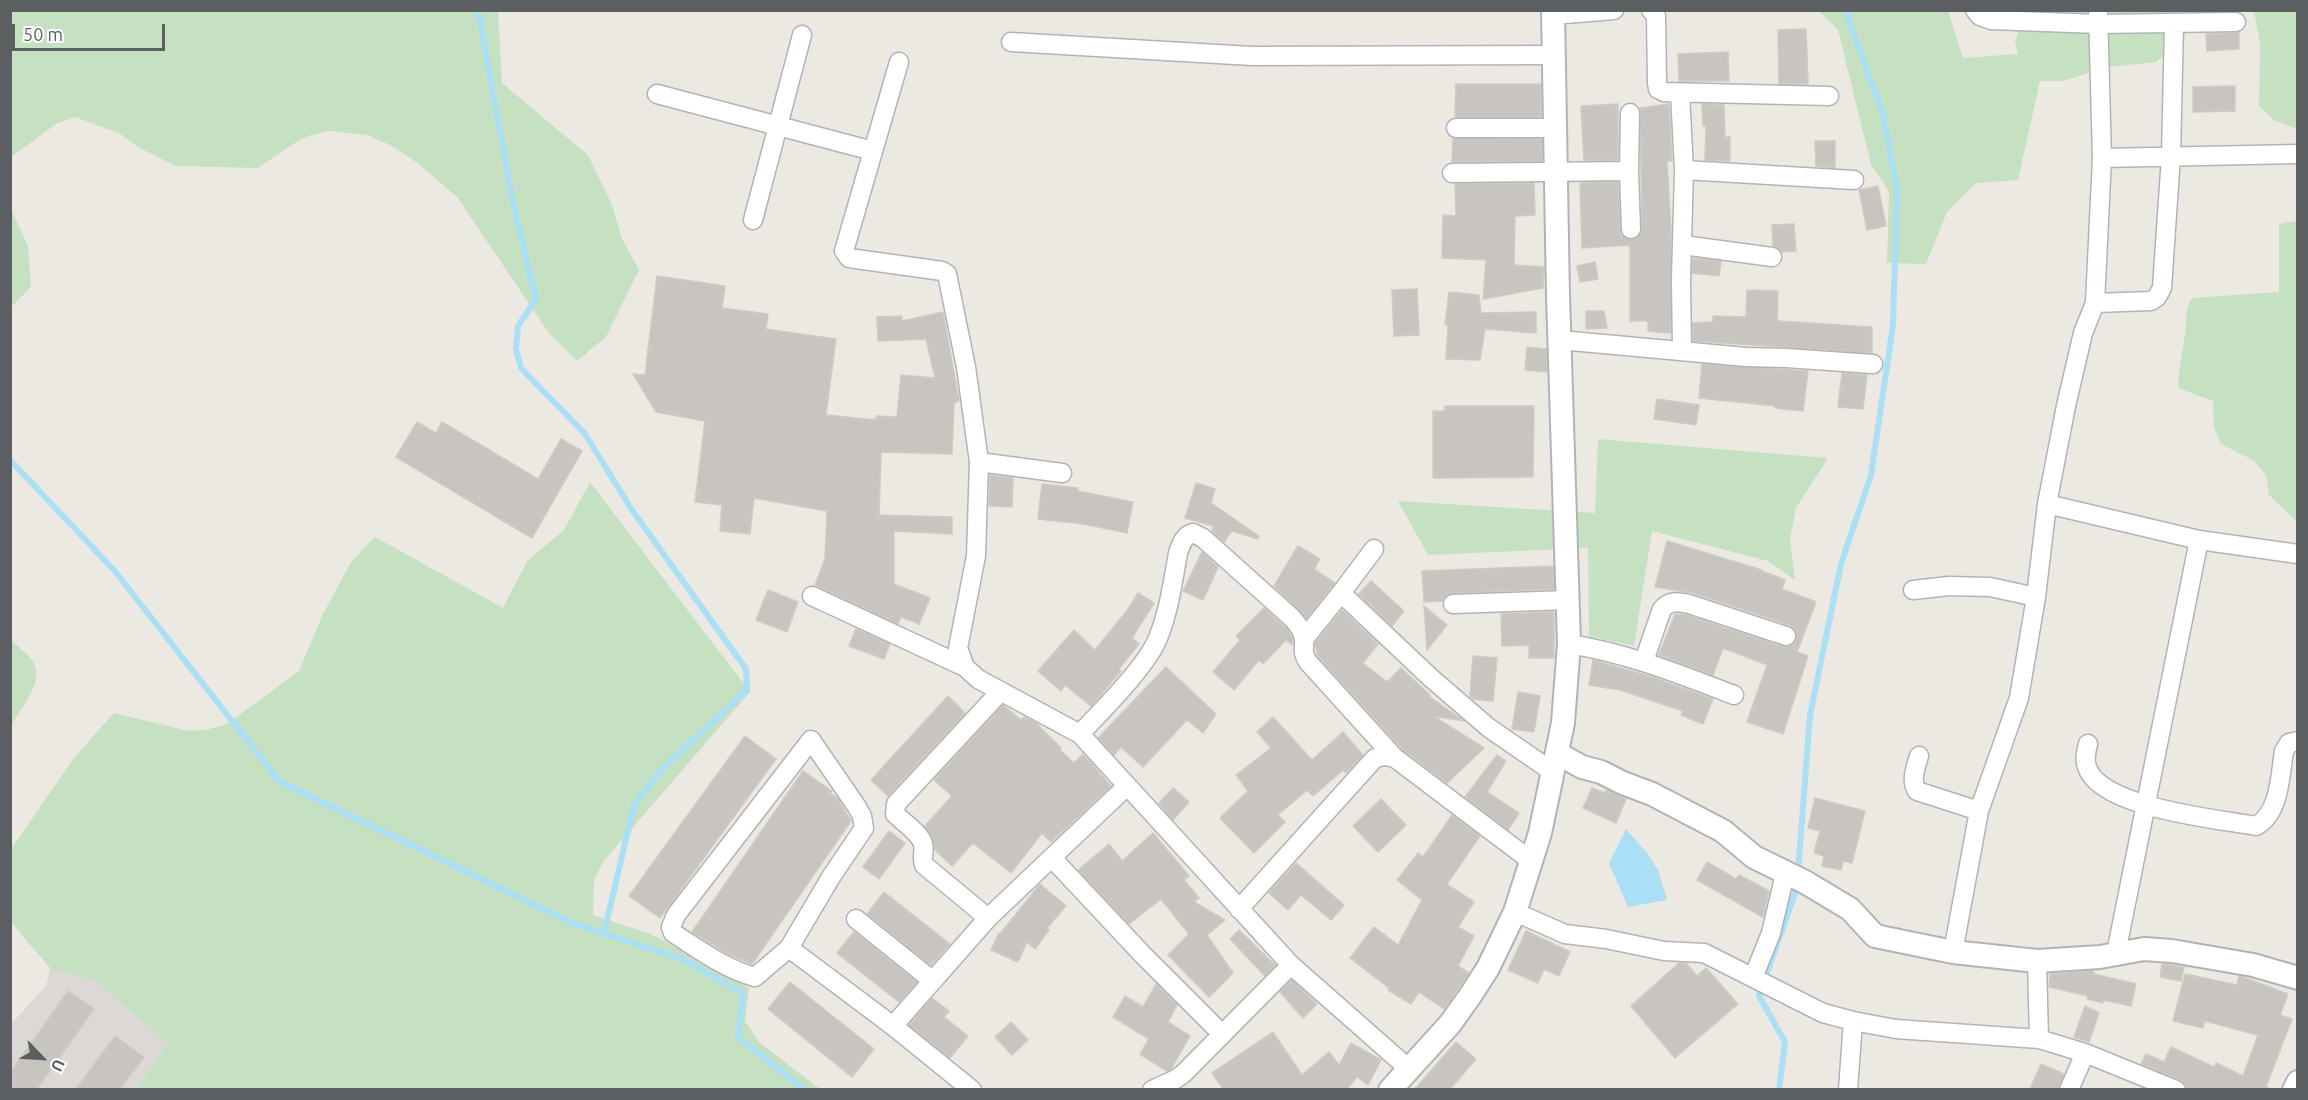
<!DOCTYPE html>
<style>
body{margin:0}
#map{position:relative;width:2308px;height:1100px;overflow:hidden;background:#ece9e3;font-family:Ubuntu,sans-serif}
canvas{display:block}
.frame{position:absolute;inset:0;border:12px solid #5b5f62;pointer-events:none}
.north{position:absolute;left:12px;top:1028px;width:60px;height:60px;-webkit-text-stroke:4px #fff;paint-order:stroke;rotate:115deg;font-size:16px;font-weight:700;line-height:24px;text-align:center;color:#5b5f62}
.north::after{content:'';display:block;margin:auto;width:21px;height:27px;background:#5b5f62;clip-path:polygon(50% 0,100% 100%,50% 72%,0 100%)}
.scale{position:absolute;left:12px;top:24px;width:153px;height:27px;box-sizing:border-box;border:3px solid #5b5f62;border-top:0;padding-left:8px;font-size:18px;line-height:21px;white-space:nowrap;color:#5b5f62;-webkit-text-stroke:4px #fff;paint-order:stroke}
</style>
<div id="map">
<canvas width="2308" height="1100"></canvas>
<div class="frame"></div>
<div class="north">U</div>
<div class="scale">50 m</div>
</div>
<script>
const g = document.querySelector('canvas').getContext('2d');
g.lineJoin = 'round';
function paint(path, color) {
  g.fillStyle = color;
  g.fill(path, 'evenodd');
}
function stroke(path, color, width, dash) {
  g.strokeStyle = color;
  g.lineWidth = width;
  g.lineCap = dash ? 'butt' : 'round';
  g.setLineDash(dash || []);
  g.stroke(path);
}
paint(new Path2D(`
 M50 968 95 981 169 1045 137 1089H11L10 1025 46 986Z`), '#dbd8d5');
paint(new Path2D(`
 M11 10 498 11 502 83 588 155 612 205 622 239 639 270 606 337 577 361 548 332 457 197 419 164 392 146 367 135 330 131 311 135 293 144 258 168 175 166 138 147 120 134 75 117 56 124 11 157Z
 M1819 11H1948L1963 58 2018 54 2015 41 2027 11H2189L2186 34 2156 62 2109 67 2063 81H2040L2018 180 1976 183 1947 212 1926 264 1887 263 1889 192 1871 164 1838 30Z
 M2254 11H2297V129L2274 120 2259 106 2260 43Z
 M10 207 28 246 31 287 11 307Z
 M2297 221H2298L2297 522 2269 495 2266 475 2253 460 2221 444 2214 427 2213 401 2178 388C2179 369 2182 353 2185 335 2187 321 2184 310 2192 298L2279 292V224Z
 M1598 439 1828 458 1796 508 1790 539 1795 580 1768 561 1652 531 1634 646 1589 636 1588 548 1428 555 1398 501 1595 513Z
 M590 482 750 692 603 862 594 881 593 915 651 934 749 988 745 1021 759 1042 820 1089H137L168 1044 95 981 50 968 11 922 10 851 73 759 114 713 189 731 209 729 227 724 299 671 322 616 351 562 375 537 503 608 527 561 564 530Z
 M11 640C17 646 27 653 32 660 47 679 21 709 11 725Z`), '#c6e1c2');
paint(new Path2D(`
 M1626 829 1647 853 1658 870 1667 900 1628 907 1609 863Z`), '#aadff5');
stroke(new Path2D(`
 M478 10 513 203 536 299 518 326 516 349 521 368 585 434 632 510 746 669 747 690 660 771 634 805 604 933
 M10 460 114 570 279 781 570 922 685 960 743 994 738 1037 805 1090
 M1798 873 1810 715 1841 564 1871 475 1893 325 1897 190 1883 114 1845 10
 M1779 1090 1785 1042 1759 996 1795 893 1796 884`), '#aadff5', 6);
const building = new Path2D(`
 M1806 29 1808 84H1779L1778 30Z
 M2239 33V49L2207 51 2206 34Z
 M1728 52 1729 81H1679L1678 54Z
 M1456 84H1541V117H1455Z
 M2235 86V111L2193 112V87Z
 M1618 104V160H1584L1581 106Z
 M1669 104 1672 161H1667L1671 230V333L1648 331V321H1630V245L1582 248 1580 183 1618 182 1621 234 1631 240 1637 238 1642 229 1640 108Z
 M1702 104 1724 105 1725 137H1730V161L1705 160 1706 126H1703Z
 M1453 138 1542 139V161L1452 162Z
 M1815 141H1835V168L1816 166Z
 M1534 183 1535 215 1515 216 1514 265 1544 267 1543 288 1483 299 1486 260 1442 258 1443 215 1456 216 1455 184Z
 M1878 186 1886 226 1867 230 1859 190Z
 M1794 224 1796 251 1782 252 1773 246 1772 225Z
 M1693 258 1721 261 1719 276 1692 273Z
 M1595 262 1598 279 1580 282 1577 266Z
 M657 276 725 286 722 308 768 314 766 329 836 339 826 415 876 420V416L897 417 901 375 935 378 926 339 878 341 877 317 902 316V321L943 312 959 401 954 403 952 454 881 452 879 515 952 517V534L894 531V584L930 598 919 624 901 617 898 624 815 585 825 559 827 511 754 498 750 534 720 531 722 505 695 502 705 421 656 412 633 374 645 375Z
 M1417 289 1419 335 1394 336 1392 290Z
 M1747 290 1778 291 1777 319 1779 321 1872 327V353L1693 341V323L1713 322V316L1746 317Z
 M1449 292 1479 295 1481 313 1536 312V333L1485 329 1480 360 1446 359 1448 325H1445Z
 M1586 311H1604L1607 328 1586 329Z
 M1527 347 1546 349 1547 372 1525 370Z
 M1702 364 1808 371 1803 411 1775 408V406L1699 398Z
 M1842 373 1867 375 1863 409 1838 407Z
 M1657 399 1699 405 1696 425 1654 419Z
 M1445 406H1534L1533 477 1433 478V411H1444Z
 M417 422 436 433 442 422 538 479 561 439 582 451 532 538 396 457Z
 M990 475 1013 478 1012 507 989 506Z
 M1196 483 1215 489 1211 503 1259 536 1258 539 1232 531 1224 542 1212 531 1214 526 1185 518Z
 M1042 484 1078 488V491L1133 502 1127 533 1084 524 1038 519Z
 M1667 541 1762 570V571L1785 580 1782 589 1816 602 1797 652 1808 656 1783 734 1747 722 1767 665 1723 648 1713 675 1659 655 1675 614 1686 615 1783 647 1793 645 1797 639 1795 629 1790 625 1693 593 1655 587Z
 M1298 546 1320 559 1314 569 1335 583 1307 618 1274 586Z
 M1202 552 1218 567 1203 600 1183 591Z
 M1553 566 1554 589 1453 593 1447 595 1442 601 1424 602 1422 571Z
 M1371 581 1404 611 1392 626 1359 594Z
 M768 590 798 602 787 632 756 620Z
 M1138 593 1154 603 1132 638 1139 644 1119 669 1121 671 1091 706 1065 685 1061 691 1038 671 1074 630 1095 650 1126 612Z
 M1424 606 1447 625 1427 650Z
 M1264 608 1287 629 1292 637 1293 644 1292 645 1286 640 1263 664 1259 660 1234 690 1213 672 1240 640 1236 636Z
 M1342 610 1378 644 1363 663 1387 682 1401 668 1430 695H1427L1464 721 1433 716 1484 748 1447 783 1403 750 1317 655 1315 643Z
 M1554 612V658H1529V645L1502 646 1501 614Z
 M856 629 890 644 884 659 849 646Z
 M1473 656 1497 658 1493 701 1473 699 1470 696Z
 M1593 660 1649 676 1713 699 1703 724 1681 715 1683 711 1620 690 1589 685Z
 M1166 667 1216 714 1203 733 1187 720 1143 767 1121 747 1114 755 1098 738Z
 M1518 692 1540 696 1534 732 1512 729Z
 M948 696 965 713 888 796 871 780Z
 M1003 705 1021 720 1024 717 1036 723 1061 748 1060 750 1074 763 1083 754 1111 786 1051 842 1042 833 1011 873 973 843 952 866 935 850 933 840 925 826 952 796 934 780Z
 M1273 717 1312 760 1343 732 1363 755 1346 773 1343 770 1313 796 1307 790 1278 815 1285 822 1254 853 1220 818 1248 791 1236 775 1271 748 1257 732Z
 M745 736 776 759 660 918 629 896Z
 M1497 755 1506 761 1487 792 1519 813 1508 830 1465 797Z
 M803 771 832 791 830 793 837 798 851 821 752 964 728 954 692 932Z
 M1173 788 1189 802 1173 820 1159 803Z
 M1592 788 1605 793 1606 790 1626 799 1616 823 1583 808Z
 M1815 798 1865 811 1852 863 1843 861 1841 870 1822 866 1824 856 1814 853 1820 831 1808 828Z
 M1381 799 1406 825 1378 852 1353 826Z
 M1452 815 1480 836 1447 884 1474 902 1458 927 1474 936 1458 966 1469 973 1444 1009 1419 992 1411 1004 1388 990 1389 988 1350 958 1374 927 1398 945 1422 900 1397 880 1418 853 1423 857Z
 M889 831 905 843 879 879 863 867Z
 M1153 833 1189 876 1184 880 1199 898 1194 902 1225 920 1207 935 1233 973 1209 997 1168 955 1189 934 1161 899 1129 924 1078 870 1109 844 1122 861Z
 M1707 862 1736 879 1739 875 1769 891 1763 917 1697 880Z
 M1296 863 1344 905 1331 920 1301 895 1288 910 1269 893Z
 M1040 884 1066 906 1047 928 1049 930 1035 949 1027 942 1018 962 991 950 999 933 1000 934Z
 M884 892 950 944 931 965 867 914Z
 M1239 930 1275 965 1265 976 1230 939Z
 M1526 931 1570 952 1559 976 1544 969 1538 983 1508 970Z
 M854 932 917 982 899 1002 837 953Z
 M1679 963H1686L1697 976 1706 968 1738 1004 1675 1058 1631 1006Z
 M2162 964 2184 967 2181 981 2160 977Z
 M2094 971V974L2136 984 2131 1006 2103 1000V1003L2087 999 2088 996 2049 987 2050 974Z
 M2185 974 2237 985 2239 976 2243 977 2288 994 2280 1015 2292 1019 2266 1087 2272 1089H2187L2185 1084 2181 1080 2141 1064 2146 1054 2164 1062 2171 1047 2214 1067 2216 1063 2243 1076 2258 1035 2205 1021 2203 1028 2173 1021Z
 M1292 980 1317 1004 1303 1018 1280 992Z
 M790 982 874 1049 852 1077 768 1009Z
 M1156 984 1177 1005 1168 1022 1190 1036 1171 1069 1167 1071 1140 1054 1149 1039 1113 1017 1125 996 1143 1007Z
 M68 991 94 1009 37 1089H10V1073Z
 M932 998 949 1011 944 1017 968 1036 950 1058 909 1025Z
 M2085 1006 2099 1013 2089 1042 2074 1037Z
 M1011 1022 1028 1040 1012 1055 995 1037Z
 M1273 1032 1302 1075 1329 1052 1339 1065 1351 1043 1381 1060 1368 1085 1357 1077 1347 1089H1223L1212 1073Z
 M115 1036 144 1057 120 1089H76Z
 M1456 1042 1476 1059 1450 1089H1415Z
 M2041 1064 2064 1074 2058 1089H2030Z`);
paint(building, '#c8c4c0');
stroke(building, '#d0cac2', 1.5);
const minor = new Path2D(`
 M1651 10 1656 16 1657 83 1658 89 1664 92 1829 96
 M1975 10 1980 16 1991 20 2099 24 2236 22
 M1553 15 1614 10
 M1011 42 1252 56 1554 55
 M899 62 844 251 849 258 942 271 947 274 966 367 979 462 976 556 958 648 965 667 978 679 1080 734 1291 965 1409 1069
 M1680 93 1684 170 1681 279 1682 350
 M657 94 873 151
 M1456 128H1556
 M2102 158 2298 154
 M1684 170 1854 180
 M1629 171 1631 229
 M1452 173 1629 171 1630 113
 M753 220 802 35
 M1683 245 1772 257
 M2095 303 2151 301 2157 297 2162 288 2171 156 2174 24
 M1560 340 1746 357 1786 358 1873 364
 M979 462 1062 473
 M2047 504 2199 540 2298 554
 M1913 590 1949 586 1990 587 2036 597
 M1341 593 1374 549
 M812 596 965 667
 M1453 604 1568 600
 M1304 639 1341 593 1431 678 1489 728 1553 772
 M1569 644C1627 653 1679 674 1734 695
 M1644 661 1662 609C1670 600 1678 602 1689 604L1786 636
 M1080 734C1102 710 1147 666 1158 638 1169 611 1173 581 1178 553 1181 544 1184 535 1193 533L1203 538 1291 617C1297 623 1302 630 1304 638 1305 650 1301 651 1308 662L1395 758
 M2088 744C2086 752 2084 759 2087 767 2100 808 2218 819 2256 826 2280 813 2280 776 2284 751L2289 743 2298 741
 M1919 756C1916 767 1910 780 1917 791L1979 811
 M1052 858 1143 955 1222 1034
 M1239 909 1375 758 1386 756 1395 758 1530 860
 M1515 912 1565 934 1606 939 1664 951 1704 953 1823 1013 1853 1021 1896 1029 2039 1039
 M988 918 924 865C921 857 925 851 923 844 920 833 903 822 895 814L896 804 1001 691
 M856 919 933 981
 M789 948 755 977C725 969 700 950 673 933L671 927 676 915 811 740 857 807 862 816 864 828 831 877 789 948 893 1026 972 1090
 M1953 952 1979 811 2019 698 2036 597 2047 504 2066 406 2083 333 2095 303 2102 158 2098 10
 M2116 953 2199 540
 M2037 961 2039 1039 2085 1053 2176 1090
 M1753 978 1771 933 1785 874
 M893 1026 988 918 1126 787
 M1152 1090 1174 1080 1183 1074 1291 965
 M1848 1090 1853 1021
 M2069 1090 2085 1053`);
const tertiary = new Path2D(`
 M1557 753 1582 767 1601 772 1623 783 1652 794 1723 831 1754 857 1805 882 1850 909 1875 936 1953 952 2037 961 2100 957 2144 949 2172 951 2253 965 2298 978
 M1390 1090 1450 1024 1470 996 1488 968 1515 912 1540 833 1563 723 1569 644 1558 296 1553 10
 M2294 1090 2298 1082`);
stroke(minor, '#b0b4b7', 21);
stroke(tertiary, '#b0b4b7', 26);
stroke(minor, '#fff', 18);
stroke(tertiary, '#fff', 22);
</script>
